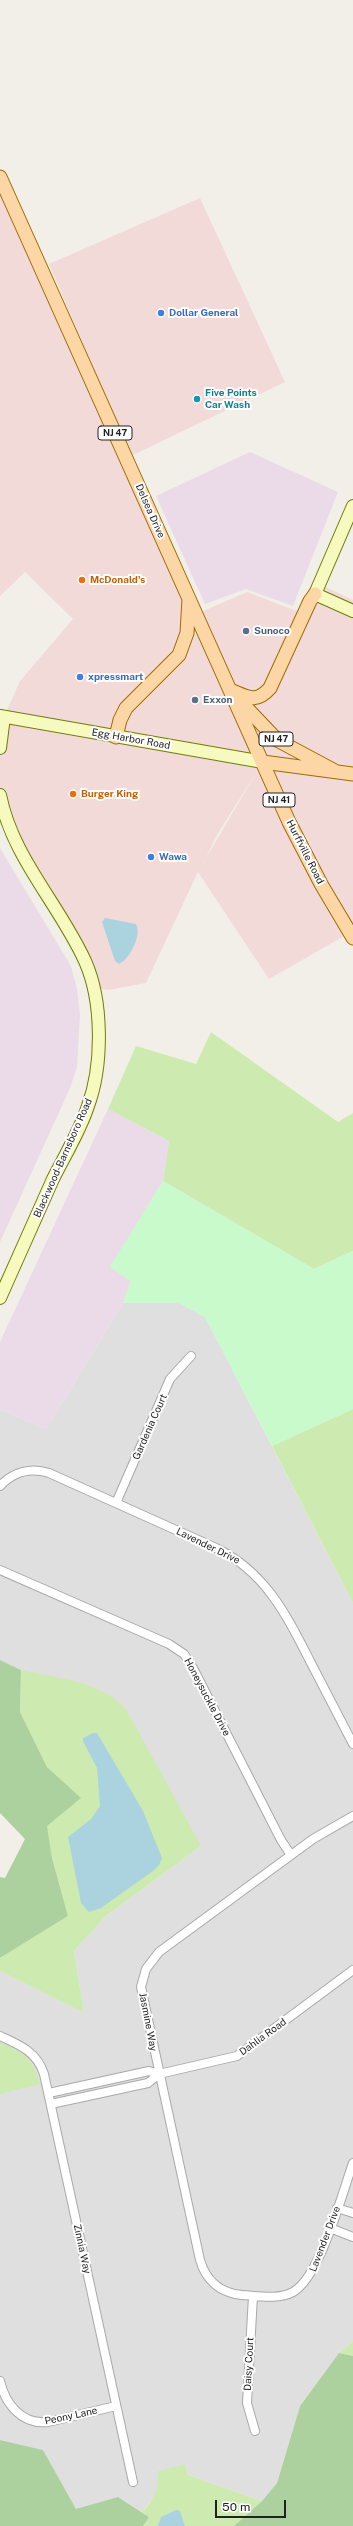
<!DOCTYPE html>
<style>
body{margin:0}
#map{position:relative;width:353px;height:2526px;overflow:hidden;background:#f2efe9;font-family:"Public Sans",sans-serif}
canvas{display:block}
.scale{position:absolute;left:215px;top:2500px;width:71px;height:18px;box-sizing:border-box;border:2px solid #222;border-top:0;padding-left:5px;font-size:12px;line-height:14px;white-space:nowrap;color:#222;-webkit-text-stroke:3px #fff;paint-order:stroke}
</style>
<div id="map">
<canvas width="353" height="2526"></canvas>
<div class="scale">50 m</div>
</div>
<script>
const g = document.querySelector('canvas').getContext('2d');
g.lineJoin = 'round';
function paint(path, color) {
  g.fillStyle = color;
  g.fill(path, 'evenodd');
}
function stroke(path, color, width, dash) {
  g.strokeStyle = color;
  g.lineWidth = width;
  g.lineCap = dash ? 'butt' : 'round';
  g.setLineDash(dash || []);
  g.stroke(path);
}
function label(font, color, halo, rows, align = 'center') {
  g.font = font + ' "Public Sans",sans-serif';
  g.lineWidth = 4;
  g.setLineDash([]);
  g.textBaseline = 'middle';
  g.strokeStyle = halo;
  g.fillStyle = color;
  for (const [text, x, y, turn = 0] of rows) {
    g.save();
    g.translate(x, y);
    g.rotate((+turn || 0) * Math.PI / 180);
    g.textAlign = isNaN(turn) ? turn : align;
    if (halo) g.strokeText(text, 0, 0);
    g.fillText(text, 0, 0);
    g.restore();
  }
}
paint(new Path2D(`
 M123 1303H179L205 1317 353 1603V2341L339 2353 300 2406 277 2483 262 2501 188 2475 185 2464 159 2483 155 2496 142 2512 118 2497 76 2510 43 2450 0 2440V1971L84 2013 74 1951 106 1916 201 1846 21 1670 0 1660V1409L46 1429Z`), '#e0dfdf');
paint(new Path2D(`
 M0 188 127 477 194 615 247 592 299 612 313 581 353 600V931L269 979 198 872 146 983 109 990 93 988 0 795V748L4 717 20 681 73 619 25 572 0 596ZM259 768 203 863V864L217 835Z
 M200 198 285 382 131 456 49 264Z`), '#f2dad9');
paint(new Path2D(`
 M250 452 338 492 293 606 246 589 205 604 156 496Z
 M0 848 71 966 77 989 80 1015 77 1067 70 1088 0 1242Z
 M108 1109 169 1141 163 1181 111 1267 131 1281 123 1303 46 1429 0 1409V1342Z`), '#ebdbe8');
paint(new Path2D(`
 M211 1032 338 1122 353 1113V1251L314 1269 163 1181 169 1141 108 1109 136 1046 196 1064Z
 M353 1409V1603L272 1446Z
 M21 1670C57 1678 101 1681 126 1709L201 1846 106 1916 74 1951 84 2013 0 1971V1958L68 1916 52 1858 46 1826 80 1798 47 1767 20 1712Z
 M0 2042C23 2052 34 2059 40 2084L0 2094Z
 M353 2341V2356L339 2353Z
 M185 2464 188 2475 262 2501 234 2526H143L149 2517 142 2512C154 2500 159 2489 158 2471Z`), '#cdebb0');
paint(new Path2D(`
 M0 1660 21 1670 20 1712 47 1767 81 1798 47 1826 52 1858 68 1916 0 1958V1877L5 1878 25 1839 0 1813Z
 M339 2353 353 2356V2526H234L262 2501 277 2483 300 2406Z
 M0 2440 43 2450 76 2509 118 2497 149 2517 143 2526H0Z`), '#add19e');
paint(new Path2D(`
 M163 1181 314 1269 353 1251V1409L272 1446 205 1317 179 1303H123L131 1281 110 1267Z`), '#c8facc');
paint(new Path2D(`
 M105 918 136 924C142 935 130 959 119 964L115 961 102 922Z
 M93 1733H97L143 1811 162 1858 159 1865 153 1871 101 1908 89 1912 81 1903 68 1837 91 1819 100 1806 97 1768 83 1741V1738Z
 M176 2510 180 2511 185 2526H158L161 2517Z`), '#aad3df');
const street = new Path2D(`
 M0 1486C13 1472 30 1467 49 1473L216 1548C266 1572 287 1616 311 1663 325 1690 339 1717 353 1744
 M116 1503 170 1379 191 1356
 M0 1570 169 1644 184 1654 193 1668 281 1840 291 1855
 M353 1816 313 1839 159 1952 146 1969 141 1987 200 2260C206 2281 221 2293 242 2295 258 2296 278 2300 293 2292 320 2277 342 2194 353 2163
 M0 2036C20 2045 37 2052 44 2074L133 2482
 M49 2093 149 2071 159 2074 237 2056 353 1970
 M51 2104 148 2083 159 2074
 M337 2208 353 2213
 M330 2228 353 2237
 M253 2296 247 2403 255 2431
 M0 2381C5 2403 21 2425 48 2422L116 2406`);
const secondary = new Path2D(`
 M353 506 315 594 353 611
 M0 716 263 762
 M0 748 4 717
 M0 795C12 857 59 904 85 961 103 1001 103 1065 88 1106 80 1131 65 1155 53 1179 35 1219 18 1258 0 1298`);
const primary = new Path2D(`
 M0 177 289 822 321 884 353 938
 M230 690C248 697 256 704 270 688L310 601 315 594
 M240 701 277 740 335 771
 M116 737 120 720 126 708 179 655 187 633 189 599
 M263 762 353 774`);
stroke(street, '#a9a9a9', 10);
stroke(secondary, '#707d05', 14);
stroke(primary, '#a06b00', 15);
stroke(street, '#fff', 8);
stroke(secondary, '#f7fabf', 12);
stroke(primary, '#fcd6a4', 13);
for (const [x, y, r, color] of [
 [161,313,4,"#3f7fe0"],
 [197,399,4,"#0f9aa8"],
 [82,580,4,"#e8710a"],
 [246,631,4,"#5c6f8a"],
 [80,677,4,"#3f7fe0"],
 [195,700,4,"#5c6f8a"],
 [73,794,4,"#e8710a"],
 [151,857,4,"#3f7fe0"]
]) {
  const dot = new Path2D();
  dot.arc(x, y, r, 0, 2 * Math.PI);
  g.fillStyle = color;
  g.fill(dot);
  stroke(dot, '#fff', 1.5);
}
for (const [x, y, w] of [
 [115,433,34],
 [276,739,34],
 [279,800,32]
]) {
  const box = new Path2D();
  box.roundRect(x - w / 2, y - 7, w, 14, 3);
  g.fillStyle = '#fff';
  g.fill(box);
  stroke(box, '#222', 1);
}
label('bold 9px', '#222', null, [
 ["NJ 47",115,433],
 ["NJ 47",276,739],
 ["NJ 41",279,800]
]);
label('bold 10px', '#366cbe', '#fff', [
 ["Dollar General",169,313],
 ["xpressmart",88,677],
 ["Wawa",159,857]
], 'left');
label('bold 10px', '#0d838f', '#fff', [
 ["Five Points",205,393],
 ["Car Wash",205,405]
], 'left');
label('10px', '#222', '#fff', [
 ["Delsea Drive",150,511,66],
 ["Egg Harbor Road",131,739,10],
 ["Hurffville Road",305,852,63],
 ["Blackwood-Barnsboro Road",63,1158,-66],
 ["Gardenia Court",150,1427,-66],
 ["Lavender Drive",208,1546,26],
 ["Honeysuckle Drive",207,1697,62],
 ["Jasmine Way",148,2022,79],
 ["Dahlia Road",263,2037,-36],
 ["Lavender Drive",325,2239,-69],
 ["Zinnia Way",82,2249,78],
 ["Daisy Court",249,2364,-87],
 ["Peony Lane",71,2416,-12]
]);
label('bold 10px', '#c56008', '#fff', [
 ["McDonald's",90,580],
 ["Burger King",81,794]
], 'left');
label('bold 10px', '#4e5e75', '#fff', [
 ["Sunoco",254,631],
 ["Exxon",203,700]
], 'left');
</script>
